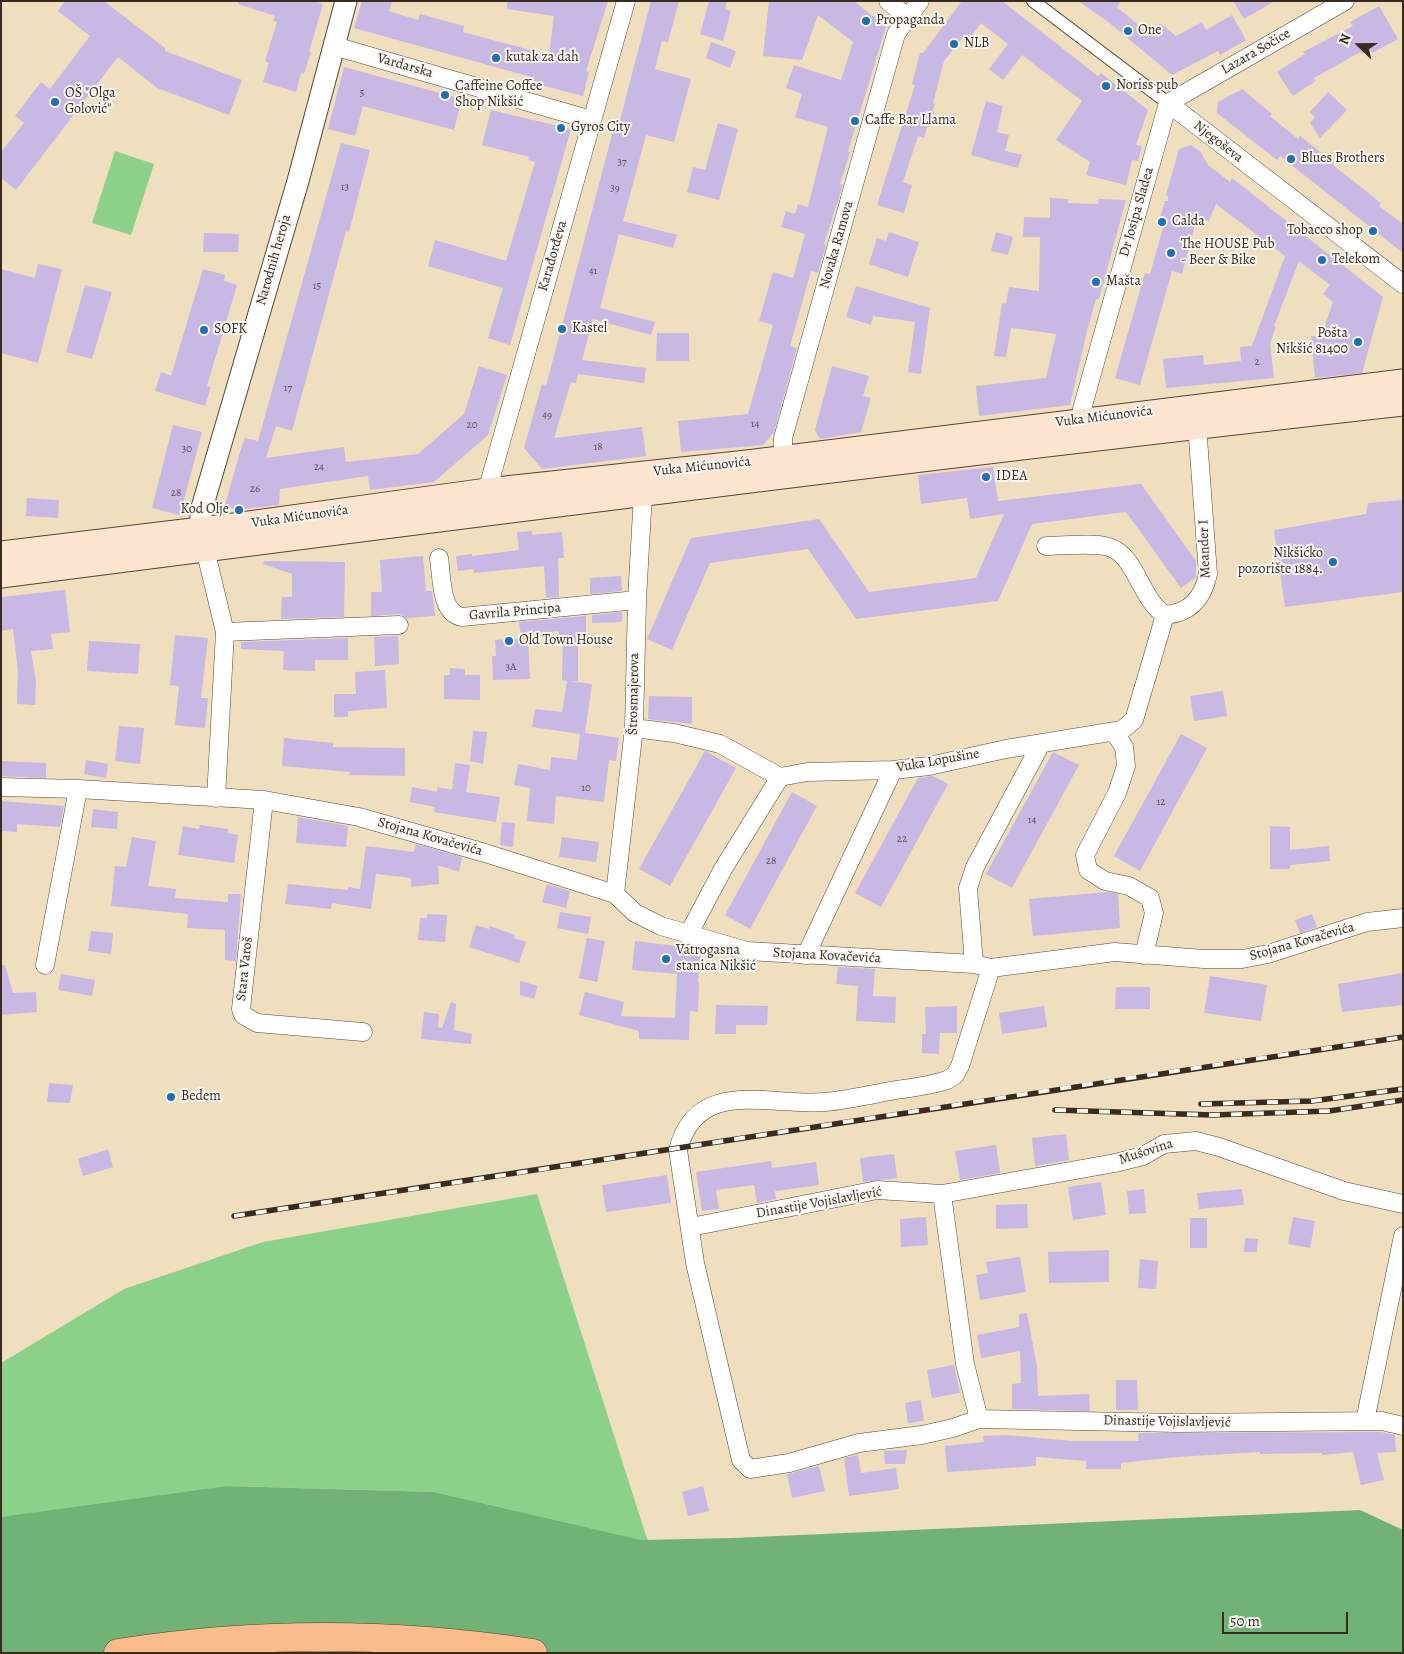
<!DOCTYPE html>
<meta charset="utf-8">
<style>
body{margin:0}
#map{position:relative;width:1404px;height:1654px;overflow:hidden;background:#efdfbf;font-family:Alegreya,serif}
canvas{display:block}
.frame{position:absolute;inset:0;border:2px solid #3b2a1e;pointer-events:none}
.north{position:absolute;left:1334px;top:20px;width:50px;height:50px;-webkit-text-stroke:4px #f6f6f2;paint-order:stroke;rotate:292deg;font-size:14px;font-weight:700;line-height:20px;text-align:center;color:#3b2a1e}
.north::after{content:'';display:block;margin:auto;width:18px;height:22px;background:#3b2a1e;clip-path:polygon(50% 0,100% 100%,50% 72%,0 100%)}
.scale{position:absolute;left:1222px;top:1612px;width:126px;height:22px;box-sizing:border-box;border:2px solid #3b2a1e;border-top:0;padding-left:6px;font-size:15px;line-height:18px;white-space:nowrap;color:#3b2a1e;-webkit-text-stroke:4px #f6f6f2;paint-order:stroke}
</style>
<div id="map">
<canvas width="1404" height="1654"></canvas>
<div class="frame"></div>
<div class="north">N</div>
<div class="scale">50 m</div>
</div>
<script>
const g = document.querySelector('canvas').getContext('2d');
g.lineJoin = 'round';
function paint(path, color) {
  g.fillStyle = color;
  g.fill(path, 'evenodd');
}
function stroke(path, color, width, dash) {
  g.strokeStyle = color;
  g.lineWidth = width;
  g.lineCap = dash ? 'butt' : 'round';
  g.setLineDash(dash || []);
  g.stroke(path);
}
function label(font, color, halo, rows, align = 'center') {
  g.font = font + ' Alegreya,serif';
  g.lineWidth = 4;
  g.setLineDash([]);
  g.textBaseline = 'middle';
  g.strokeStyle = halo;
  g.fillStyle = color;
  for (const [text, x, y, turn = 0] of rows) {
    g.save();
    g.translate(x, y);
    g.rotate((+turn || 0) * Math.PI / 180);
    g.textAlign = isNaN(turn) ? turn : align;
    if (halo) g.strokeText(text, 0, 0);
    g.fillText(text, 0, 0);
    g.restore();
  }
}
paint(new Path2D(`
 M115 151 154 164 131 235 92 223Z
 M537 1194 648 1542 434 1492 231 1486 1 1521V1363L124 1289 263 1242Z`), '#8cd18a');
paint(new Path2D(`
 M228 1486 434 1492 641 1540 733 1538 1360 1510 1403 1530V1653H450L453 1643 161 1653H1V1517Z`), '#71b376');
paint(new Path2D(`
 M65 1H104L165 48V51L242 80 229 115 157 88 118 57 16 190 1 178V152L24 123 15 116 41 82 50 89 90 36 58 11Z
 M238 1H314L323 4 309 52H311L304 74 301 73 296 92 263 82 269 63 265 61 277 22 273 21 275 16 238 4Z
 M362 1H392L389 11 418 20 420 14 464 26 463 32 549 55 554 16 507 9V1H608L586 71 589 72 583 96 533 83 535 78 354 28Z
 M651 1H679L668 42 662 41 655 69 691 79 674 142 646 135 623 221 677 235 673 248 619 234 600 308 655 322 651 335 593 319 582 360 646 368 644 383 578 374 576 383 571 382 554 438 642 427 646 456 542 469 524 448 542 384 546 386 614 127 618 128Z
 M709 1H727L725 9 731 11 723 41 700 34Z
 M769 1H854L886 27 848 151 850 152 840 184 843 185 824 244 826 245 818 273 811 271 790 346 797 348 774 432 763 445 681 452 678 421 748 414 773 325 759 321 773 272 793 278 805 234 781 227 786 211 795 214 798 204 808 207 828 127 795 117 802 94 786 88 794 65 841 80 853 42 818 15 802 60 763 56Z
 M962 1H1002L1098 76 1101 73 1148 110 1136 145 1142 146 1138 161 1132 160 1126 185 1086 175 1090 162 1056 140 1082 101 1022 55 1003 80 989 69 1008 44 981 23 970 38 965 34 944 61 933 103 935 104 925 134 924 138 918 136 903 182 912 185 904 213 877 205 915 85 912 84 920 53H923Z
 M1078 1H1121L1117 7 1149 34 1160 23 1176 36 1202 22 1206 30 1232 15 1246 40 1220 55 1218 51 1172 75 1107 21Z
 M1233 1H1275L1244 19Z
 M1379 6 1398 39 1372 53 1370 49 1362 54 1360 52 1314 78 1316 81 1293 96 1277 72 1305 54 1303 52 1353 26 1350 22Z
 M711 42 736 51 730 68 706 58Z
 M344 67 462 99 454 130 363 106 355 136 328 129Z
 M1242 89 1272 114 1270 116 1298 139 1300 136 1334 163 1333 165 1381 203 1379 206 1403 224V253L1280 156 1277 160 1217 113 1218 102Z
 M1328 92 1347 110 1320 138 1310 123 1315 117 1310 112Z
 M986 101 1003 106 997 132 1009 135 1005 151 1022 155 1018 168 971 155Z
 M491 110 571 129 510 345 488 338 503 288 428 266 435 240 506 261 535 162 528 160 529 157 482 145Z
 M718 123 738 129 719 200 687 192 693 167 705 170Z
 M341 143 370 150 349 232 346 231 292 431 276 426 266 458 344 447 346 462 418 454 464 414 479 366 507 375 488 435 434 482 370 490 368 476 280 489 279 505 235 510 225 505 240 452 245 438 258 441Z
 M1191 145 1200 151 1208 165 1230 182 1232 178 1383 297 1362 373 1315 378 1311 336 1321 337 1333 302 1323 294 1330 285 1299 261 1274 326 1276 327 1270 343 1274 378 1166 388 1163 359 1203 355 1204 365 1241 361 1240 347 1252 346 1285 256 1216 204 1209 221 1197 217 1182 274 1172 271 1140 385 1115 378 1145 273 1150 274 1163 228 1157 227 1165 201H1168V196L1166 195 1179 149Z
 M1050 198 1068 199V203L1098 204 1099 199 1126 200 1099 299H1096L1087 331 1070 405 979 416 976 386 1046 378 1056 334 1011 328 1006 357 994 356 1002 303 1006 304 1009 287 1039 291 1040 237H1023L1024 217 1050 218Z
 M889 232 919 242 908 277 869 264 877 238 886 241Z
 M996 232 1013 237 1008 255 991 251Z
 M204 233 239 234 238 252H203Z
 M38 264 62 269 38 363 1 353V269L35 278Z
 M203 269 225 275 224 281 237 285 207 386 211 387 205 406 155 391 161 372 171 376Z
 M85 285 112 292 92 359 66 352Z
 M856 286 930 308 921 374 908 372 915 322 873 316 871 325 846 317Z
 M657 333H689V361H656Z
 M832 366 869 376 863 396 871 398 861 432 820 439 815 430Z
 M173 425 202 432 180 515 152 508Z
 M993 467 998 501 1141 484 1196 561V577L1181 588 1126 512 1032 524 998 601 856 619 808 549 710 563 672 650 647 639 691 538 819 519 869 592 976 578 1004 514 970 519 967 498 921 504 918 475Z
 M27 498 59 500 58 518 26 516Z
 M1403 500V592L1285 607 1274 530 1366 514 1368 503Z
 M532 531V535L562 532 564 558H558L559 597 546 598 544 566 474 573V569L458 571 456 556 472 554V556L519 550 517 532Z
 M423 556 426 591H432L435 616 407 618 399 614 371 616V592H382L380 560Z
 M264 561 345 562 344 617 281 619 282 597H292V574L263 564Z
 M621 576 622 591 590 594V578Z
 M65 590 70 632 51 634 53 649 31 651 36 682 35 705 17 704 18 671 13 629 1 631V597Z
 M622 612V622L592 623V615Z
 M586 616V634L578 635V681H570L592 684 585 733 619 738 616 761 609 760 604 802 556 796 554 824 527 821 530 788 514 785 518 764 550 770 551 757 577 760 580 734 532 727 535 709 562 712 567 681 562 680 563 635 559 636V631L521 635 519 622Z
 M175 635 208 638 201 698H208L205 728 175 725 179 686 170 685Z
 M398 636 399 664 375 666 374 637Z
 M348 638V660H315V671L283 670 284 651 241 649V642Z
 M528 638 530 679 493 680 492 656H496L495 640Z
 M89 641 140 644 138 674 87 671Z
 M450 668 465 669V675H480V700L444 699V675H450Z
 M385 670 387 708 348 711V717H334V694H356L355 672Z
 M1223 691 1227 716 1194 721 1190 696Z
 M649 696 692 697V724L648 719Z
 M119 726 144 728 140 764 115 761Z
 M473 731 487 732 483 764 470 761Z
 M1181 734 1207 748 1140 871 1114 856Z
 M284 738 333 743V747L405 748V776L349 775 350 772 282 766Z
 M705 751 736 768 670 886 639 869Z
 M1053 752 1079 765 1012 888 986 874Z
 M86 760 108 764 106 778 84 774Z
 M1 761 46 763V778L1 776Z
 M455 763 470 765 466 792 500 797 496 822 434 812 435 807 410 802 412 787 437 792 438 787 452 790Z
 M933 776 948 784 881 907 855 893 918 778Z
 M792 792 817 806 750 929 725 915Z
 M1 801 64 806 60 827 17 824V832L1 831Z
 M93 809 118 812 117 829 91 827Z
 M298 817 348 826 346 847 296 843Z
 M502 822 515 823 513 847 500 845Z
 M200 825 228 829V833L238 835 234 863 178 855 183 826 199 829Z
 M1270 826 1290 827V850L1329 846 1330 861 1290 865V869H1270Z
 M132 837 156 841 148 886 176 889 175 898 228 902V894H241L236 961 225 960V930L187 928 188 914 111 906 115 866 126 867Z
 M562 837 599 842 596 862 559 857Z
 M416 844 462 857 459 872 438 865 439 884 411 887V878L376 874 371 909 332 903 331 909 285 904 288 884 348 890V887L360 889 366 846 414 852Z
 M547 884 570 891 566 908 542 902Z
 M1108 892 1118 894 1120 928 1033 936 1029 899Z
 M560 912 591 917 588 934 557 928Z
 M427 914 447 915 445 942 418 940 420 918H427Z
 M1312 914 1317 927 1300 933 1295 920Z
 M476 925 489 929 490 926 515 935 514 938 526 942 519 963 469 947Z
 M91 931 113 933 111 954 88 951Z
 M587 938 605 941 597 982 579 978Z
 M635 941 701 949 698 982H699L698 1012 690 1011 689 1040 639 1039V1031L579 1015 585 992 624 1002 621 1016 675 1018 677 974 632 970Z
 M1 965H5L13 993 36 992 37 1012 1 1015Z
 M838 967 875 969 873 996 896 997 895 1023 856 1021 858 986 836 984Z
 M1403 973V1005L1342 1012 1338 984Z
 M61 974 95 980 92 996 58 990Z
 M1210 976 1267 985 1261 1021 1204 1013Z
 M520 981 538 986 534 999 520 995Z
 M1116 987H1150V1009H1115Z
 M451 1002 456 1004 454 1030 472 1034 471 1044 421 1039 424 1012 439 1014 438 1027 442 1028Z
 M716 1005 768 1006 767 1025H736V1034H715Z
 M957 1006V1033H940L939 1054 922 1053V1034H926L925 1007Z
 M1044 1006 1047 1027 1002 1034 999 1013Z
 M49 1083 73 1085 70 1103 47 1102Z
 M1066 1134 1069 1160 1035 1166 1032 1138Z
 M996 1145 1000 1173 960 1180 955 1151Z
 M108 1149 113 1167 83 1176 78 1159Z
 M894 1154 897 1178 863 1182 860 1158Z
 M771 1161 772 1168 816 1162 819 1185 775 1191 776 1199 757 1203 754 1185 716 1190 719 1209 702 1211 696 1172Z
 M667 1175 671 1203 606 1212 602 1185Z
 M1101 1182 1106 1215 1073 1220 1068 1187Z
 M1144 1189 1146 1213 1129 1214 1127 1191Z
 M1242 1189 1244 1205 1199 1209 1197 1193Z
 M1027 1204 1028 1228 996 1229V1205Z
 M926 1217 928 1245 901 1247 900 1219Z
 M1293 1217 1315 1221 1310 1248 1288 1244Z
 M1190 1218H1207V1248H1190Z
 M1245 1238 1258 1239 1257 1252H1244Z
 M1109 1250V1282L1049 1283 1048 1252Z
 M1020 1257 1026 1292 980 1300 976 1275 988 1273 986 1262Z
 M1140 1259 1158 1261 1156 1289 1138 1288Z
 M1027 1313 1037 1367 1038 1396 1089 1394 1090 1411 1012 1409V1384L1021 1383 1020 1351 981 1358 977 1335 1019 1327V1314Z
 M954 1365 960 1393 932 1398 927 1370Z
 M1116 1380H1137L1138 1410H1116Z
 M921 1400 924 1421 908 1423 905 1403Z
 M1381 1432 1395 1435 1396 1452 1377 1453 1384 1480 1361 1485 1353 1452 1322 1455V1453L1260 1454V1452L1177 1457 1121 1463V1469H1086V1461L1036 1457V1466L947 1472 945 1446 984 1442 983 1436 1007 1435 1072 1441H1139L1138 1433H1144Z
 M907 1450 905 1464H885L884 1451Z
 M858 1455 861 1473 896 1468 899 1489 849 1496 844 1458Z
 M819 1466 825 1491 792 1498 787 1474Z
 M703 1486 709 1511 688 1516 682 1492Z`), '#c9b7e4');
const pedestrian = new Path2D(`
 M1033 1 1168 103`);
const minor = new Path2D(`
 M888 1 907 17
 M334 46 591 120
 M1168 103 1403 284
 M1168 103 1345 1
 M1084 431 1082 409 1168 103
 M783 468V438L896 34 920 1
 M486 501 487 491 626 1
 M1046 546C1064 546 1093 542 1109 547 1136 555 1140 599 1165 615 1190 613 1203 598 1208 574L1197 425
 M205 549 225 632 216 798
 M439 558C442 577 440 613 462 617L637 600
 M225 632 399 625
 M634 728 674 733 720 744 780 777
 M1114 732 1124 747 1126 766 1117 793 1085 855 1088 870 1105 881 1129 886 1150 898 1154 913 1144 955
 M1 787 78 789 264 800 359 817 485 853 615 894 635 913 661 926 747 951 974 964 991 968 1115 952 1204 959H1242L1268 954 1367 922 1403 918
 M264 800 241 1009 243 1015 257 1023 363 1032
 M615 894 634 728 637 600 643 493
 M688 935 723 869 780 777 807 772 893 770 929 766 1006 749 1122 730 1134 720 1165 615
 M806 955 893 770
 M974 964 968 888 975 867 1041 744
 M45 965 78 789
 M991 968 960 1066 955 1075 947 1080C929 1086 909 1088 890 1091 869 1095 847 1100 825 1102 771 1107 697 1076 678 1150L695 1263 741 1460 750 1469 789 1463 859 1443 922 1435 953 1428 979 1419 1178 1423 1382 1421 1403 1426
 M942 1194 965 1364 979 1419
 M691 1227 877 1190 942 1194 1115 1163 1143 1156 1164 1144 1196 1141 1219 1147 1344 1191 1403 1204
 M1365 1421 1403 1236`);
const tertiary = new Path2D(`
 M204 545 201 530V511L298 181 346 1`);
const secondary = new Path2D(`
 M1 554 242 525 487 491 747 463 1403 382
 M1 575C468 515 935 455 1403 403`);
const primary = new Path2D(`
 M118 1653C257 1631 395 1632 533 1653`);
stroke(pedestrian, '#564536', 14);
stroke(minor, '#564536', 19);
stroke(tertiary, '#564536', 23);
stroke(secondary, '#564536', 27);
stroke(primary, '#564536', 29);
stroke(pedestrian, '#fff', 12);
stroke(minor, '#fff', 18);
stroke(tertiary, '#fff', 21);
stroke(secondary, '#fde4d1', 25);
stroke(primary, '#fabc8b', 28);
const rail = new Path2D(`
 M1201 1104 1312 1101 1403 1089
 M1055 1110 1213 1115 1329 1111 1403 1100
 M234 1216C624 1158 1013 1094 1403 1037`);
stroke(rail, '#3b2a1e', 5.5);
stroke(rail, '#f6f6f2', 4, [11]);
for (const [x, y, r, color] of [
 [866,21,5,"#1f6fb2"],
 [1128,31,5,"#1f6fb2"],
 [954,44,5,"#1f6fb2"],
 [496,58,5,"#1f6fb2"],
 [1106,86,5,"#1f6fb2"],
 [445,95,5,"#1f6fb2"],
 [55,102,5,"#1f6fb2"],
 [855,121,5,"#1f6fb2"],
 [561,128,5,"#1f6fb2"],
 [1291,159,5,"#1f6fb2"],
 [1162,222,5,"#1f6fb2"],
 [1373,231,5,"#1f6fb2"],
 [1171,253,5,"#1f6fb2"],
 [1322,260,5,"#1f6fb2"],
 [1096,282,5,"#1f6fb2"],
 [562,329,5,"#1f6fb2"],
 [204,330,5,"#1f6fb2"],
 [1358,342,5,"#1f6fb2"],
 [986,477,5,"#1f6fb2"],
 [239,510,5,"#1f6fb2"],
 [1333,562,5,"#1f6fb2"],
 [509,641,5,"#1f6fb2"],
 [666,959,5,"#1f6fb2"],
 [171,1097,5,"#1f6fb2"]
]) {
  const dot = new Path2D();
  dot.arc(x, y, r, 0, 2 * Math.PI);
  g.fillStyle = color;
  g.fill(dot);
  stroke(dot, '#f6f6f2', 2);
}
label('11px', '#5e4d50', null, [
 ["5",362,93],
 ["37",622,162],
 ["13",345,187],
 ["39",615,188],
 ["41",593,271],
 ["15",317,286],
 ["2",1257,362],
 ["17",288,388],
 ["49",547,415],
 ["14",755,424],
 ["20",472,425],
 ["18",598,447],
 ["30",187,449],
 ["24",319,467],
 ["26",255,489],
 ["28",176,493],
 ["3A",511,667],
 ["10",586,788],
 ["12",1161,802],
 ["14",1032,820],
 ["22",902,839],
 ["28",771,861]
]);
label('14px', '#3b2a1e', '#f6f6f2', [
 ["Propaganda",876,21],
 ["One",1138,31],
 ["NLB",964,44],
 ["kutak za dah",506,58],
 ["Noriss pub",1116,86],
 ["Caffeine Coffee",455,87],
 ["Shop Nikšić",455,103],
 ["OŠ \"Olga",65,94],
 ["Golović\"",65,110],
 ["Caffe Bar Llama",865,121],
 ["Gyros City",571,128],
 ["Blues Brothers",1301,159],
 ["Calda",1172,222],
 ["Tobacco shop",1363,231,"right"],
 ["The HOUSE Pub",1181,245],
 ["- Beer & Bike",1181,261],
 ["Telekom",1332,260],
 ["Mašta",1106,282],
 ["Kastel",572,329],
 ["SOFK",214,330],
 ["Pošta",1348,334,"right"],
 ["Nikšić 81400",1348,350,"right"],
 ["IDEA",996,477],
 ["Kod Olje",229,510,"right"],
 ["Nikšićko",1323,554,"right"],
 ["pozorište 1884.",1323,570,"right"],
 ["Old Town House",519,641],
 ["Vatrogasna",676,951],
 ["stanica Nikšić",676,967],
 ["Bedem",181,1097]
], 'left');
label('14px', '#3b2a1e', '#f6f6f2', [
 ["Lazara Sočice",1256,52,-30],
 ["Vardarska",405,66,16],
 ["Njegoševa",1218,142,38],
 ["Dr Josipa Sladea",1137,212,-74],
 ["Novaka Ramova",837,245,-74],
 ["Karađorđeva",553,256,-74],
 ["Narodnih heroja",274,260,-74],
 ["Vuka Mićunovića",1104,417,-7],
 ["Vuka Mićunovića",702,467,-6],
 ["Vuka Mićunovića",300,517,-8],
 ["Meander I",1205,549,-92],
 ["Gavrila Principa",515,612,-5],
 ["Štrosmajerova",634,694,-89],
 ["Vuka Lopušine",938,761,-10],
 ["Stojana Kovačevića",430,837,16],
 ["Stojana Kovačevića",1302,942,-16],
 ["Stojana Kovačevića",827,956,3],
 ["Stara Varoš",245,969,-84],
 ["Mušovina",1146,1152,-18],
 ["Dinastije Vojislavljević",819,1203,-10],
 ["Dinastije Vojislavljević",1167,1422,1]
]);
</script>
